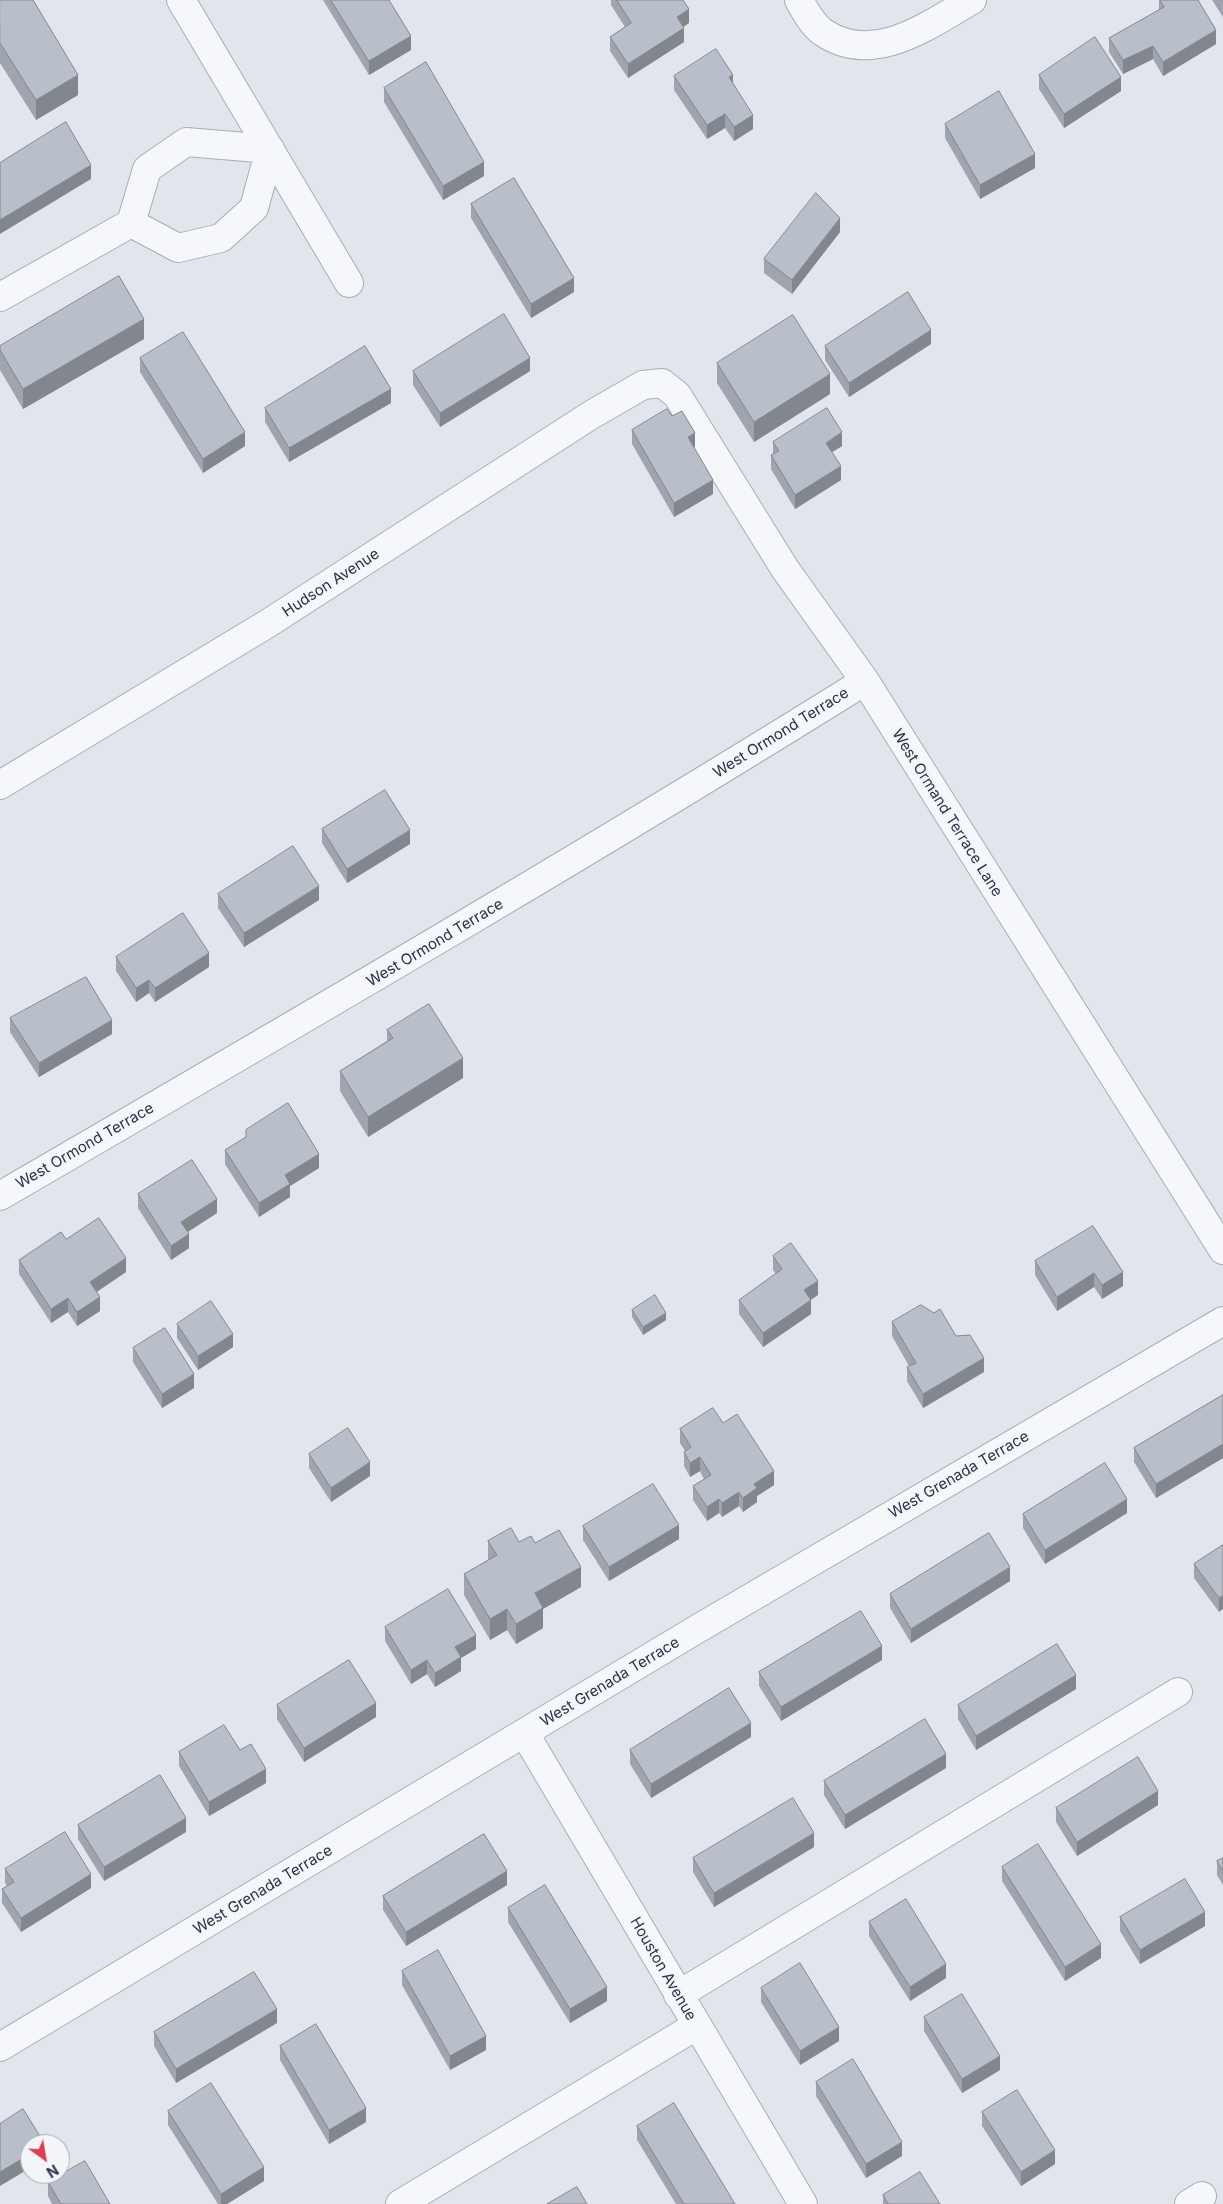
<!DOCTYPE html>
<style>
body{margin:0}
#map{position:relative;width:1223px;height:2204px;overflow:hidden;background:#e2e6ec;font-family:Inter,sans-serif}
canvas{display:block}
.north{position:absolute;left:20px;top:2134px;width:50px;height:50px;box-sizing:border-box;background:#f3f5f9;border:1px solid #a2a7b1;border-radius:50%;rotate:148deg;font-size:14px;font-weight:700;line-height:20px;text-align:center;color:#283346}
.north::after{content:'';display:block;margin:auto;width:18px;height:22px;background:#db3d54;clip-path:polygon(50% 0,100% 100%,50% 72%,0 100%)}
</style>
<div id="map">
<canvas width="1223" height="2204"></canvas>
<div class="north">N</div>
</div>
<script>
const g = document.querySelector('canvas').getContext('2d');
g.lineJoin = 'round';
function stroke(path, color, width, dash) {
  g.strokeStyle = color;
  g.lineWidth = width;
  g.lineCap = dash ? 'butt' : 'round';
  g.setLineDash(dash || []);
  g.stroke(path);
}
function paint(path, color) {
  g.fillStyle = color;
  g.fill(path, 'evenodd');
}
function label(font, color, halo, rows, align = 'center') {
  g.font = font + ' Inter,sans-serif';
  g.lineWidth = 4.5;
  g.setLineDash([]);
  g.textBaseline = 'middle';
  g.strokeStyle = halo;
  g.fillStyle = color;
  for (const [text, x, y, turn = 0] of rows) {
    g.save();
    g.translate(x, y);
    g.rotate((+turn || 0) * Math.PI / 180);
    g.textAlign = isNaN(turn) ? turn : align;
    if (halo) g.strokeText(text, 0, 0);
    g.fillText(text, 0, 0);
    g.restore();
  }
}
const minor = new Path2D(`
 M181 0 349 283
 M799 0C805 11 813 26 824 33 875 66 928 25 972 0
 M0 297 131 223 147 169 186 142 270 149 254 208 221 238 178 248 131 223
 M0 785 267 624 591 415 643 385 662 383 677 395 785 569 865 681 1223 1250
 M0 1196C290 1027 580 859 865 681
 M525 1734 803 2204
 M678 1995 1178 1692
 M0 2047 699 1628 1223 1321
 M400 2204 696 2026
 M1189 2204 1202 2196`);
stroke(minor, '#a6adb7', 30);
stroke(minor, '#f6f7fa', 28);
paint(new Path2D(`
 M0 0 78 95 36 120 0 63Z
 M323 0H389L411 50 369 75Z
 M611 0H683L689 23 683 27 684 42 628 78 610 51V37L625 27 611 5Z
 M1159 0H1198L1216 44 1163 76 1153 59 1123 74 1109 52V38L1159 10Z
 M1212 0H1223V17Z
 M1039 75 1121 91 1064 128 1039 89Z
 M674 76 733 83 753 129 734 141 725 128 707 139 674 90Z
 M384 88 484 176 443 200 384 102Z
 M945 124 1035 168 980 199 945 138Z
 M471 204 574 292 531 318 471 218Z
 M840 232 792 294 764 273V259Z
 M144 339 23 409 0 370V346Z
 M931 344 849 397 825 360V346Z
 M140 358 245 446 203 473 140 372Z
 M717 363 830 394 754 442 717 383Z
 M413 371H530L440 427 413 385Z
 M391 403 289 462 265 422V408Z
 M672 416 695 447H694L713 494 674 517 632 444V430Z
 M773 442 842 446 832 452 841 480 795 509 771 469V455L773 454Z
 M322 829 410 844 347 883 322 843Z
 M218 894 319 900 244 947 218 908Z
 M116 957 209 967 155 1002 149 993 136 1002 116 971Z
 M10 1018 112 1034 39 1077 10 1032Z
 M387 1030 463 1078 368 1137 340 1091V1071L387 1041Z
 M246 1130 319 1168 290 1186V1197L259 1217 225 1164V1150L246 1138Z
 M138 1194 217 1213 188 1232 189 1248 171 1260 138 1208Z
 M66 1239 126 1272 97 1292 100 1311 77 1326 68 1312 51 1323 19 1274V1260Z
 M773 1256 818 1295 811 1300V1314L763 1347 739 1314V1300L776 1274 773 1270Z
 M1035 1261 1123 1272V1286L1102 1299 1094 1287 1057 1311 1035 1275Z
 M632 1310 666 1320 643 1335 632 1317Z
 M892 1322 984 1372 923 1408 907 1381V1367L909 1366 892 1336Z
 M177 1324 233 1347 198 1370 177 1338Z
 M133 1348 194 1388 162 1408 133 1362Z
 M1223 1395V1458L1156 1498 1134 1462V1448Z
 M723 1423 774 1485 757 1496V1502L743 1512 739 1506 722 1517 719 1513 707 1521 693 1500V1486L704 1479 700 1471 690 1477 684 1466V1452L685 1451 680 1443V1429Z
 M309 1454 370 1476 331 1502 309 1468Z
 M1127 1513 1045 1564 1023 1528V1514Z
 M583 1526 679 1539 609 1581 583 1540Z
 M488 1541 535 1543 581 1587 543 1609V1628L516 1644 507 1630 490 1640 464 1595V1574L488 1560Z
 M1223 1545 1219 1612 1194 1578V1564Z
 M1010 1581 911 1643 890 1608V1594Z
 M385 1627 476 1649 461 1658V1671L435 1687 427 1674 411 1684 385 1641Z
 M882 1660 781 1721 759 1686V1672Z
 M1076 1689 976 1750 958 1719V1705Z
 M277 1705 376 1717 304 1762 277 1719Z
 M751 1737 651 1798 630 1764V1750Z
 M240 1750 266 1783 209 1816 179 1766V1752Z
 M946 1768 845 1829 824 1795V1781Z
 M1158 1805 1077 1856 1056 1822V1808Z
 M78 1825 186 1832 104 1881 78 1839Z
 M814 1847 714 1907 693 1872V1858Z
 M1223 1858V1885L1217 1875V1861Z
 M1002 1867 1101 1958 1065 1981 1002 1881Z
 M5 1869 91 1888 21 1932 2 1903V1889L7 1886 5 1883Z
 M507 1885 406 1946 383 1910V1896Z
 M508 1908 607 2001 570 2023 508 1922Z
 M1120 1917 1205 1926 1140 1964 1120 1931Z
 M869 1922 946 1978 910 2001 869 1936Z
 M402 1971 486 2050 450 2070 402 1985Z
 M761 1988 839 2041 800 2065 761 2002Z
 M924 2017 1000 2070 962 2093 924 2031Z
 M277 2023 176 2083 154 2046V2032Z
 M280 2046 366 2122 329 2144 280 2060Z
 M816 2082 902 2156 866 2178 816 2096Z
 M168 2111 264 2181 227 2204H218L168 2125Z
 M982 2112 1055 2164 1021 2186 982 2126Z
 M637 2126 735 2204H676L637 2140Z
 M48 2182 110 2204H52L48 2196Z
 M883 2195 940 2204H883Z`), '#9fa4ae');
paint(new Path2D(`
 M689 9V23L677 31V17Z
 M684 28V42L628 78V64Z
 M1216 30V44L1163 76V62Z
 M411 36V50L369 75V61Z
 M1153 46V59L1123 74V60Z
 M78 75V95L36 120V100Z
 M733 75V89L729 77Z
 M1121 77V91L1064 128V114Z
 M725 114V128L707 139V125Z
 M753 115V129L734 141V127Z
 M1035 154V168L980 199V185Z
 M484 162V176L443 200V186Z
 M91 165V179L0 234V220Z
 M840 218V232L792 294V280Z
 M574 278V292L531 318V304Z
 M144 319V339L23 409V389Z
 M931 330V344L849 397V383Z
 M530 358V371L440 427V413Z
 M830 374V394L754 442V422Z
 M391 389V403L289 462V448Z
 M245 432V446L203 473V459Z
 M842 432V446L826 456V443Z
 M695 433V447L688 451V437Z
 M841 466V480L795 509V495Z
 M713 480V494L674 517V503Z
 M410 830V844L347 883V869Z
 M319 886V900L244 947V933Z
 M209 953V967L155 1002V988Z
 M149 980V993L136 1002V988Z
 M112 1020V1034L39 1077V1063Z
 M463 1058V1078L368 1137V1117Z
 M319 1154V1168L290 1186V1197L259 1217V1203L285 1175Z
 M217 1199V1213L181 1236V1222Z
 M189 1234V1248L171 1260V1246Z
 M126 1258V1272L90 1296V1282Z
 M1123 1272V1286L1102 1299V1285Z
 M1094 1273V1287L1057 1311V1297Z
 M818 1281V1295L804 1304V1290Z
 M100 1297V1311L77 1326V1312Z
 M68 1298V1312L51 1323V1309Z
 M811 1300V1314L763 1347V1333Z
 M666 1313V1320L643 1335V1327Z
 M233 1334V1347L198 1370V1356Z
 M984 1358V1372L923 1408V1394Z
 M194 1374V1388L162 1408V1394Z
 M1223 1444V1458L1156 1498V1484Z
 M700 1457V1471L690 1477V1463Z
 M370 1462V1476L331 1502V1488Z
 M774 1471V1485L757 1496V1502L743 1512V1498L754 1484Z
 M739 1492V1506L722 1517V1503Z
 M719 1499V1513L707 1521V1507Z
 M1127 1499V1513L1045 1564V1550Z
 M679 1525V1539L609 1581V1567Z
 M581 1567V1587L543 1609V1628L516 1644V1624L535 1593Z
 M1010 1567V1581L911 1643V1629Z
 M1223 1595V1609L1219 1612V1598Z
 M507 1609V1630L490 1640V1619Z
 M476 1635V1649L461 1658V1671L435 1687V1673L455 1647Z
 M882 1646V1660L781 1721V1707Z
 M427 1660V1674L411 1684V1670Z
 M1076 1675V1689L976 1750V1736Z
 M376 1703V1717L304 1762V1748Z
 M751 1723V1737L651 1798V1784Z
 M946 1754V1768L845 1829V1815Z
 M266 1769V1783L209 1816V1802Z
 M1158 1791V1805L1077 1856V1842Z
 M186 1818V1832L104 1881V1867Z
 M814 1833V1847L714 1907V1893Z
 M507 1871V1885L406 1946V1932Z
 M91 1874V1888L21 1932V1918Z
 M1205 1912V1926L1140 1964V1950Z
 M1101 1944V1958L1065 1981V1967Z
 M946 1964V1978L910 2001V1987Z
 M607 1987V2001L570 2023V2009Z
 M277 2009V2023L176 2083V2069Z
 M839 2027V2041L800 2065V2051Z
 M486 2036V2050L450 2070V2056Z
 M1000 2056V2070L962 2093V2079Z
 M366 2108V2122L329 2144V2130Z
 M902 2142V2156L866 2178V2164Z
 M1055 2150V2164L1021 2186V2172Z
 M30 2154V2168L0 2186V2172Z
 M264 2167V2181L227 2204H221V2194Z`), '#82868d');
const building = new Path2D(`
 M0 0H33L78 75 36 100 0 43Z
 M331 0H389L411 36 369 61Z
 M617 0H683L689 9 677 17 684 28 628 64 610 37 631 23Z
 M1160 0H1198L1216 30 1163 62 1153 46 1123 60 1109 38 1164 7Z
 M1095 37 1121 77 1064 114 1039 75Z
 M716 49 733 75 729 77 753 115 734 127 725 114 707 125 674 76Z
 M426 62 484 162 443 186 384 88Z
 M999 91 1035 154 980 185 945 124Z
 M66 122 91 165 0 220V163Z
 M514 178 574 278 531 304 471 204Z
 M816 193 840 218 792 280 764 259Z
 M119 276 144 319 23 389 0 350V346Z
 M908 292 931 330 849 383 825 346Z
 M504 314 530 358 440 413 413 371Z
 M793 315 830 374 754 422 717 363Z
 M183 332 245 432 203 459 140 358Z
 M365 346 391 389 289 448 265 408Z
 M827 408 842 432 826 443 841 466 795 495 771 455 779 451 773 442Z
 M667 409 672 416 682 411 695 433 688 437 713 480 674 503 632 430Z
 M385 790 410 830 347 869 322 829Z
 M293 846 319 886 244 933 218 894Z
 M183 913 209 953 155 988 149 980 136 988 116 957Z
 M86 977 112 1020 39 1063 10 1018Z
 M429 1004 463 1058 368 1117 340 1071 393 1038 387 1030Z
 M288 1103 319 1154 285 1175 290 1184 259 1203 225 1150 246 1137V1130Z
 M192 1160 217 1199 181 1222 189 1234 171 1246 138 1194Z
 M99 1218 126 1258 90 1282 100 1297 77 1312 68 1298 51 1309 19 1260 61 1232 66 1239Z
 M1093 1226 1123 1272 1102 1285 1094 1273 1057 1297 1035 1261Z
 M791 1243 818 1281 804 1290 811 1300 763 1333 739 1300 782 1269 773 1256Z
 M655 1295 666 1313 643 1327 632 1310Z
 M211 1301 233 1334 198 1356 177 1324Z
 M921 1305 934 1313 940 1309 956 1336 970 1335 984 1358 923 1394 907 1367 916 1363 892 1322Z
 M165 1328 194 1374 162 1394 133 1348Z
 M1223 1395V1444L1156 1484 1134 1448Z
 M713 1408 723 1423 737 1414 774 1471 754 1484 757 1488 743 1498 739 1492 722 1503 719 1499 707 1507 693 1486 711 1475 700 1457 690 1463 684 1452 691 1447 680 1429Z
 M348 1428 370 1462 331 1488 309 1454Z
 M1105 1463 1127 1499 1045 1550 1023 1514Z
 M653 1484 679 1525 609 1567 583 1526Z
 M511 1528 519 1542 531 1536 535 1543 559 1530 581 1567 535 1593 543 1608 516 1624 507 1609 490 1619 464 1574 497 1555 488 1541Z
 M989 1533 1010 1567 911 1629 890 1594Z
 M1223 1545V1595L1219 1598 1194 1564Z
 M448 1589 476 1635 455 1647 461 1657 435 1673 427 1660 411 1670 385 1627Z
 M861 1611 882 1646 781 1707 759 1672Z
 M1057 1644 1076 1675 976 1736 958 1705Z
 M349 1660 376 1703 304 1748 277 1705Z
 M729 1688 751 1723 651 1784 630 1750Z
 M925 1719 946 1754 845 1815 824 1781Z
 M224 1725 240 1750 251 1744 266 1769 209 1802 179 1752Z
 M1138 1757 1158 1791 1077 1842 1056 1808Z
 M160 1775 186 1818 104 1867 78 1825Z
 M793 1798 814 1833 714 1893 693 1858Z
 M65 1832 91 1874 21 1918 2 1889 14 1882 5 1869Z
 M484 1834 507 1871 406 1932 383 1896Z
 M1038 1844 1101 1944 1065 1967 1002 1867Z
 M1223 1858V1871L1217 1861Z
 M1185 1879 1205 1912 1140 1950 1120 1917Z
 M545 1885 607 1987 570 2009 508 1908Z
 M906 1899 946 1964 910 1987 869 1922Z
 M438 1950 486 2036 450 2056 402 1971Z
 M800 1963 839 2027 800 2051 761 1988Z
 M254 1972 277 2009 176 2069 154 2032Z
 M962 1994 1000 2056 962 2079 924 2017Z
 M316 2024 366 2108 329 2130 280 2046Z
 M853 2059 902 2142 866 2164 816 2082Z
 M211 2083 264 2167 221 2194 168 2111Z
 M1017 2090 1055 2150 1021 2172 982 2112Z
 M674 2103 735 2204H684L637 2126Z
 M23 2109 45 2144H30V2154L0 2172V2124Z
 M85 2161 110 2204H61L48 2182Z
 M920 2172 940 2204H888L883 2195Z
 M577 2187 587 2204H547Z`);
paint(building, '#b9bfca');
stroke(building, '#82868d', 1);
label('15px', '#283346', '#f3f5f9', [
 ["Hudson Avenue",331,583,-33],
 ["West Ormond Terrace",781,733,-32],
 ["West Ormand Terrace Lane",947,813,58],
 ["West Ormond Terrace",435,943,-31],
 ["West Ormond Terrace",85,1146,-30],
 ["West Grenada Terrace",959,1475,-30],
 ["West Grenada Terrace",610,1682,-31],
 ["West Grenada Terrace",263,1890,-31],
 ["Houston Avenue",663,1969,60]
]);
</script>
